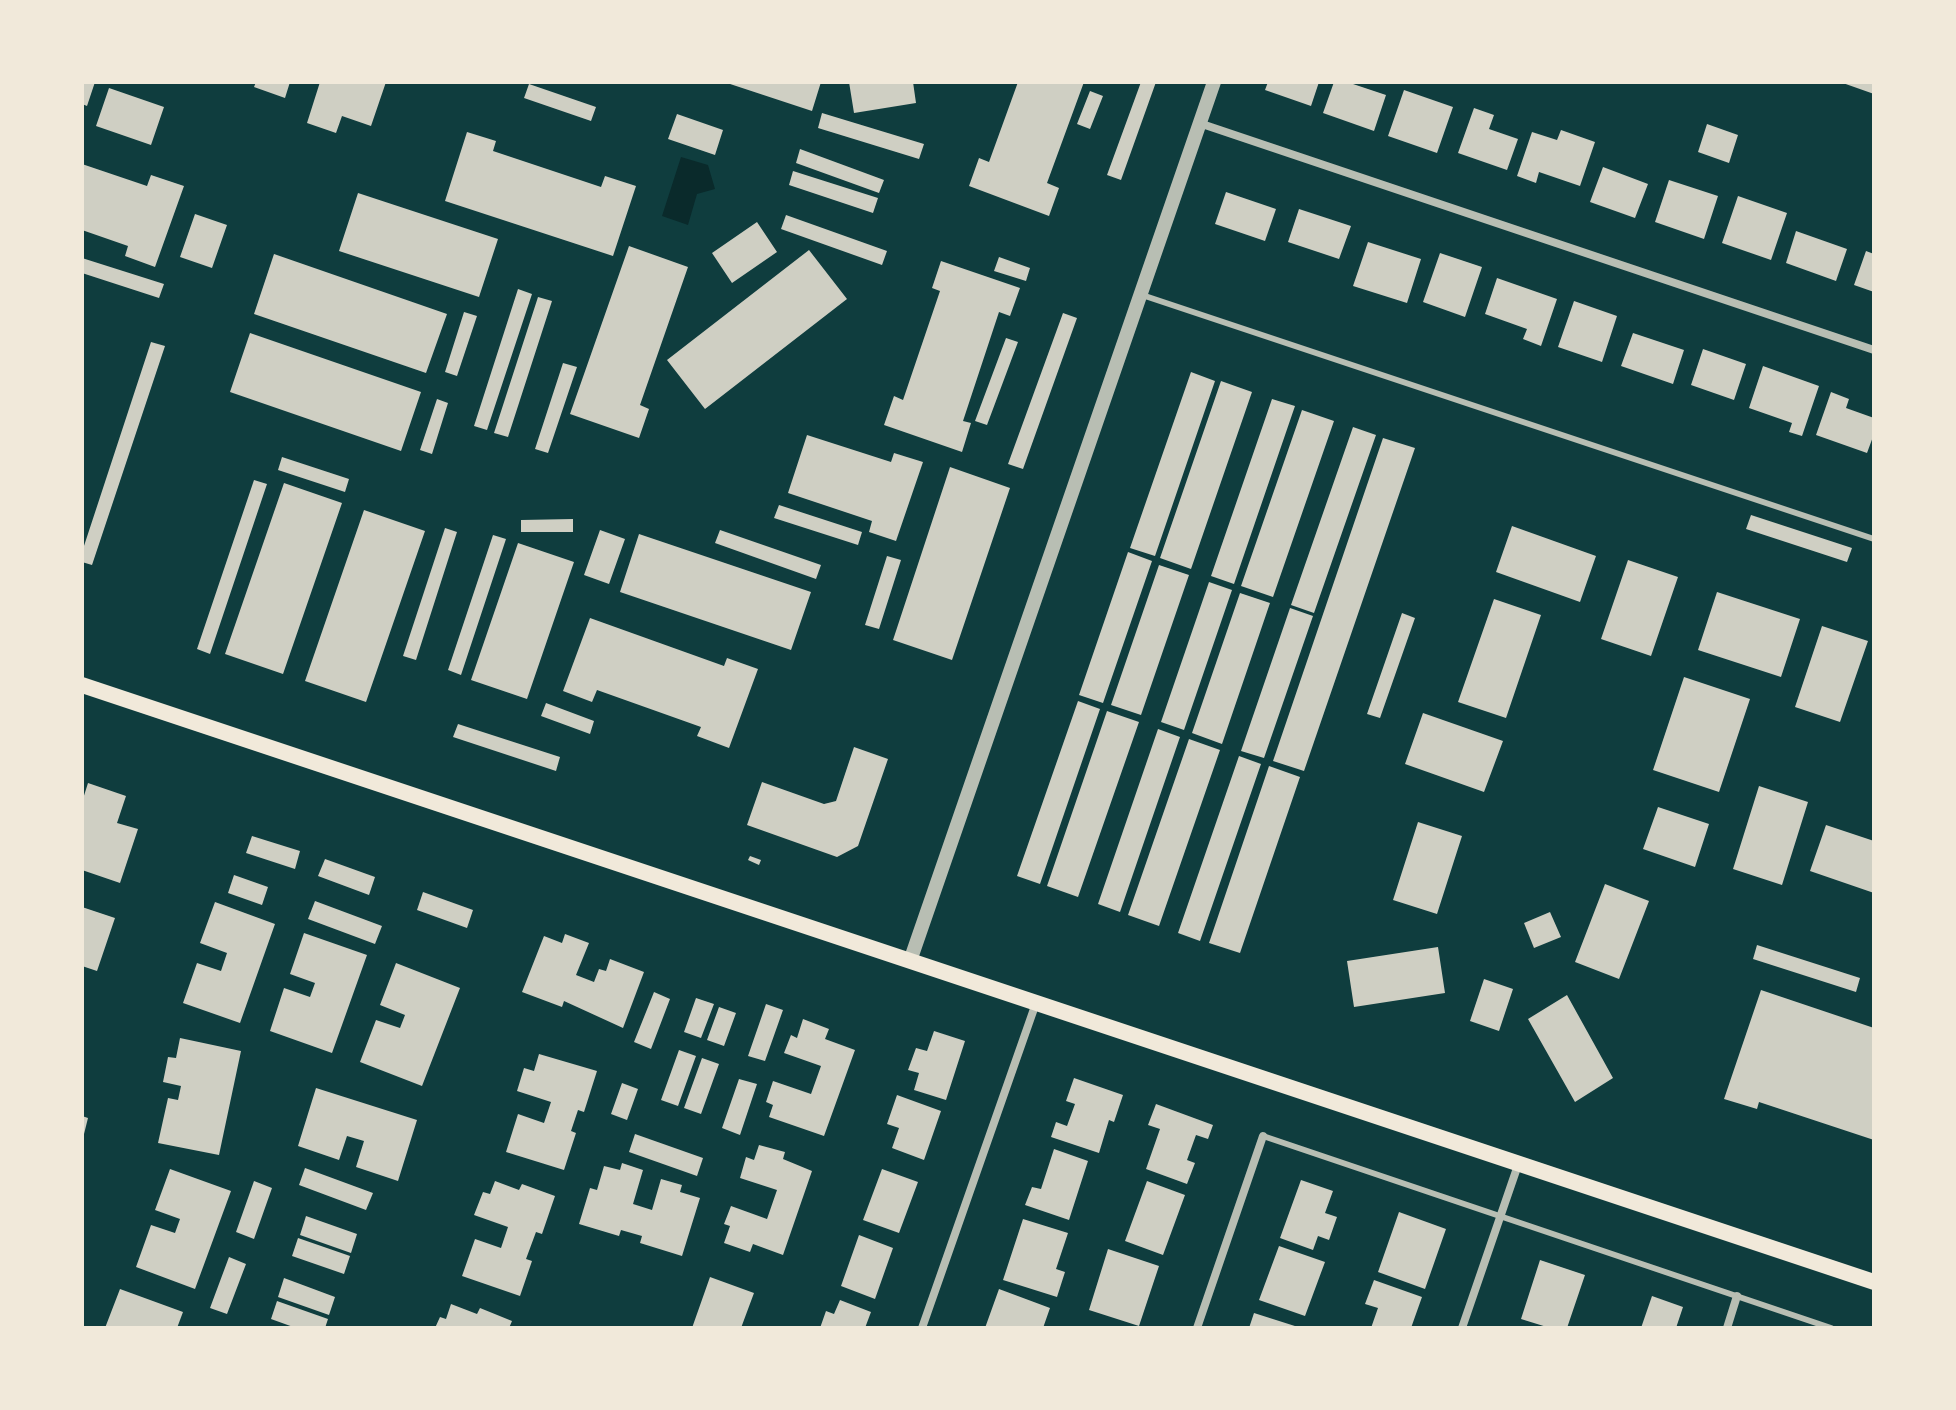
<!DOCTYPE html>
<style>
body{margin:0}
#map{position:relative;width:1956px;height:1410px;overflow:hidden;background:#0f3d3e;font-family:Bitter,serif}
canvas{display:block}
.frame{position:absolute;inset:0;border:84px solid #f1e9da;pointer-events:none}
</style>
<div id="map">
<canvas width="1956" height="1410"></canvas>
<div class="frame"></div>
</div>
<script>
const g = document.querySelector('canvas').getContext('2d');
g.lineJoin = 'round';
function paint(path, color) {
  g.fillStyle = color;
  g.fill(path, 'evenodd');
}
function stroke(path, color, width, dash) {
  g.strokeStyle = color;
  g.lineWidth = width;
  g.lineCap = dash ? 'butt' : 'round';
  g.setLineDash(dash || []);
  g.stroke(path);
}
paint(new Path2D(`
 M681 157 708 165 715 189 697 194 688 225 662 216Z`), '#0a2a2b');
paint(new Path2D(`
 M82 82H95L87 106 82 104Z
 M256 82H290L285 98 254 87Z
 M320 82H386L371 126 342 116 336 133 307 123Z
 M724 82H821L812 111Z
 M849 82H913L916 103 854 113Z
 M1018 82H1084L1047 183 1059 188 1049 216 969 186 979 158 989 162Z
 M1141 82H1156L1121 180 1107 175Z
 M1268 82H1319L1311 106 1265 90Z
 M1334 82H1347L1386 95 1374 131 1323 113Z
 M1840 82H1874V94Z
 M529 84 596 107 591 121 524 98Z
 M109 88 164 107 151 145 96 126Z
 M1404 90 1453 107 1437 153 1388 136Z
 M1090 91 1103 96 1090 129 1077 124Z
 M1474 108 1494 115 1489 129 1518 139 1507 170 1458 153Z
 M822 113 924 144 919 159 818 128Z
 M677 114 723 130 715 155 668 139Z
 M1707 124 1738 135 1729 163 1698 152Z
 M1561 130 1595 142 1580 186 1539 172 1536 183 1517 176 1532 132 1557 140Z
 M467 132 496 141 493 151 601 187 605 176 636 186 613 256 445 201Z
 M800 149 884 180 879 193 796 163Z
 M82 164 147 186 151 175 184 186 155 267 125 256 128 246 82 230Z
 M1603 167 1648 184 1635 218 1590 202Z
 M793 171 878 198 873 213 789 185Z
 M1669 180 1718 196 1704 239 1655 222Z
 M1226 192 1276 209 1265 241 1215 224Z
 M358 193 498 239 479 297 339 251Z
 M1738 196 1787 213 1771 260 1722 243Z
 M1299 209 1351 226 1339 259 1288 242Z
 M195 214 227 225 212 268 180 257Z
 M786 215 887 251 882 265 781 229Z
 M757 222 777 252 732 283 712 253Z
 M1796 231 1847 249 1836 281 1786 263Z
 M1368 242 1421 259 1407 303 1353 286Z
 M629 246 688 267 640 405 649 409 639 438 570 414Z
 M809 250 847 299 705 409 667 360Z
 M1866 251 1874 254V292L1854 285Z
 M1440 253 1482 267 1465 317 1423 302Z
 M274 254 447 314 426 373 254 314Z
 M999 257 1030 268 1026 281 994 271Z
 M82 258 164 284 159 298 82 273Z
 M941 261 1020 288 1010 316 999 312 963 421 971 423 962 452 884 425 894 396 903 400 940 291 932 288Z
 M1497 278 1557 299 1541 346 1523 339 1527 329 1485 314Z
 M518 289 532 294 487 430 474 426Z
 M538 297 552 301 508 437 494 433Z
 M1574 301 1617 316 1602 362 1558 347Z
 M464 312 477 316 457 376 445 372Z
 M1063 313 1077 318 1023 469 1008 464Z
 M250 333 421 392 401 451 230 392Z
 M1633 333 1684 350 1673 384 1621 366Z
 M1006 338 1018 342 987 425 975 421Z
 M151 342 165 346 92 565 82 562V552Z
 M1703 349 1746 364 1734 400 1691 385Z
 M563 363 577 367 548 453 535 449Z
 M1763 366 1819 386 1802 436 1789 432 1792 423 1749 408Z
 M1191 372 1215 381 1155 556 1130 548Z
 M1221 381 1252 392 1191 569 1160 558Z
 M1831 392 1849 399 1846 408 1874 418V434L1867 453 1816 435Z
 M437 399 448 403 432 454 420 450Z
 M1272 399 1295 406 1234 584 1211 576Z
 M1302 410 1334 421 1273 597 1241 586Z
 M1353 427 1376 435 1314 613 1291 605Z
 M807 435 891 462 894 453 923 462 896 541 869 532 872 521 788 493Z
 M1383 438 1415 448 1304 771 1273 761Z
 M282 457 349 479 345 492 278 470Z
 M950 467 1010 488 952 660 893 640Z
 M254 480 267 484 210 654 197 649Z
 M284 483 342 503 283 674 225 654Z
 M779 505 862 532 858 545 774 518Z
 M364 510 425 531 366 702 305 681Z
 M1751 515 1852 548 1847 562 1746 529Z
 M573 519V532H521V520Z
 M1512 526 1596 556 1580 602 1496 572Z
 M445 528 457 532 416 660 403 656Z
 M600 530 625 539 609 584 584 575Z
 M720 530 821 565 816 579 715 543Z
 M639 534 811 592 791 650 620 592Z
 M493 535 506 539 461 675 448 670Z
 M518 543 574 562 527 699 471 680Z
 M1128 552 1152 561 1103 703 1079 695Z
 M887 556 901 560 879 629 865 625Z
 M1628 560 1678 577 1651 656 1601 639Z
 M1159 565 1189 575 1141 715 1111 705Z
 M1209 582 1232 590 1184 730 1161 722Z
 M1717 592 1800 619 1781 677 1698 650Z
 M1240 593 1270 603 1222 744 1192 733Z
 M1494 599 1541 615 1506 718 1458 702Z
 M1290 608 1313 616 1264 758 1241 751Z
 M1402 613 1415 618 1380 718 1367 714Z
 M590 618 724 666 727 658 758 669 729 748 697 736 701 727 597 690 592 702 563 691Z
 M1822 626 1868 641 1840 722 1795 707Z
 M1684 677 1750 699 1719 792 1653 770Z
 M1078 701 1100 709 1040 884 1017 876Z
 M546 703 594 721 590 734 541 716Z
 M1107 711 1139 722 1078 897 1047 886Z
 M1423 713 1503 741 1484 792 1405 764Z
 M458 724 560 757 556 771 453 737Z
 M1158 729 1180 737 1120 912 1098 904Z
 M1189 739 1220 750 1159 926 1128 915Z
 M854 747 888 759 858 846 837 857 747 825 762 782 824 804 836 801Z
 M1239 756 1261 764 1200 941 1178 933Z
 M1269 766 1300 777 1240 953 1209 943Z
 M88 783 126 796 117 823 138 829 120 883 82 870V802Z
 M1759 786 1808 802 1782 885 1733 869Z
 M1658 807 1709 824 1695 867 1643 849Z
 M1418 822 1462 836 1437 914 1393 900Z
 M1826 825 1874 841V893L1810 871Z
 M252 836 300 851 295 869 246 853Z
 M750 856 761 860 759 865 748 860Z
 M325 859 375 877 369 895 318 876Z
 M234 875 268 887 262 905 228 893Z
 M1605 884 1649 901 1619 979 1575 962Z
 M423 892 473 910 467 928 417 910Z
 M315 901 382 926 375 944 308 919Z
 M215 902 275 924 240 1023 183 1003 197 963 221 971 227 953 200 943Z
 M82 907 115 918 97 971 82 966Z
 M1550 912 1561 937 1534 948 1524 923Z
 M304 933 367 955 332 1053 270 1031 284 988 310 997 315 983 290 974Z
 M565 934 589 943 576 975 594 982 599 969 606 971 610 959 644 972 623 1028 564 1001 562 1007 522 992 544 936 562 943Z
 M1757 945 1860 978 1856 992 1753 959Z
 M1438 947 1445 993 1354 1007 1347 961Z
 M396 963 460 988 422 1086 360 1062 376 1020 400 1028 405 1015 380 1005Z
 M1484 979 1513 989 1499 1031 1470 1021Z
 M1761 990 1874 1028V1140L1759 1102 1757 1109 1724 1099Z
 M654 992 670 999 651 1049 634 1042Z
 M1567 995 1613 1078 1575 1102 1528 1019Z
 M696 998 714 1004 701 1038 684 1032Z
 M766 1004 783 1010 765 1061 748 1056Z
 M719 1007 736 1013 724 1046 707 1040Z
 M803 1019 829 1029 825 1039 855 1050 824 1136 769 1117 773 1105 766 1102 773 1081 811 1094 821 1066 784 1053 791 1035 797 1038Z
 M934 1031 965 1041 946 1100 914 1090 919 1073 908 1070 916 1048 927 1051Z
 M180 1038 241 1051 219 1155 158 1143 168 1098 178 1100 181 1086 163 1082 168 1057 176 1058Z
 M679 1050 696 1056 678 1106 661 1100Z
 M539 1054 597 1071 584 1112 578 1110 571 1131 576 1133 564 1170 506 1152 518 1114 544 1123 551 1102 517 1091 524 1068 534 1071Z
 M702 1058 719 1064 701 1114 684 1108Z
 M1074 1078 1123 1095 1114 1122 1109 1120 1099 1153 1051 1137 1056 1122 1067 1126 1075 1104 1066 1101Z
 M739 1079 757 1084 740 1135 722 1128Z
 M622 1083 638 1089 627 1120 611 1114Z
 M316 1088 417 1120 398 1181 356 1167 364 1141 347 1136 339 1160 298 1146Z
 M897 1095 941 1111 924 1160 892 1148 899 1128 887 1124Z
 M1156 1104 1213 1125 1208 1139 1196 1135 1187 1160 1195 1163 1187 1184 1146 1169 1160 1129 1148 1125Z
 M82 1116 88 1118 83 1138H82Z
 M635 1134 703 1158 697 1176 629 1152Z
 M759 1145 785 1152 783 1159 812 1171 783 1255 753 1244 750 1252 724 1243 730 1226 724 1224 731 1206 767 1219 777 1190 740 1178 746 1157 754 1160Z
 M1054 1149 1088 1161 1069 1220 1025 1205 1032 1187 1041 1189Z
 M622 1163 643 1170 633 1204 652 1210 661 1179 682 1185 680 1192 700 1198 682 1256 640 1243 642 1236 621 1230 619 1236 579 1224 590 1188 597 1190 604 1166 620 1170Z
 M305 1168 373 1193 366 1210 299 1185Z
 M170 1169 231 1191 195 1289 136 1267 151 1225 175 1233 180 1219 155 1210Z
 M882 1169 918 1182 899 1233 863 1220Z
 M1301 1180 1333 1191 1325 1213 1337 1217 1329 1240 1318 1236 1313 1250 1280 1238Z
 M254 1181 272 1188 254 1239 236 1232Z
 M495 1181 519 1190 522 1184 555 1196 542 1234 536 1232 526 1259 532 1261 520 1296 462 1276 475 1239 501 1248 508 1227 474 1215 483 1192 490 1194Z
 M1147 1181 1185 1195 1163 1255 1125 1241Z
 M1399 1212 1446 1229 1425 1289 1378 1272Z
 M306 1216 357 1234 351 1253 300 1235Z
 M1023 1219 1068 1233 1056 1269 1065 1272 1057 1297 1003 1280Z
 M859 1235 893 1248 875 1299 841 1286Z
 M298 1238 350 1256 344 1274 292 1256Z
 M1279 1246 1325 1262 1305 1316 1259 1300Z
 M1108 1249 1159 1266 1139 1326 1089 1310Z
 M229 1257 246 1264 227 1314 210 1308Z
 M1540 1260 1585 1275 1567 1328H1550L1521 1319Z
 M710 1277 754 1293 741 1328H692Z
 M284 1278 335 1297 329 1315 278 1297Z
 M1374 1280 1422 1297 1411 1328H1371L1378 1308 1365 1304Z
 M120 1289 183 1312 177 1328H105Z
 M999 1289 1050 1308 1043 1328H985Z
 M1652 1296 1683 1307 1676 1328H1641Z
 M840 1300 871 1312 865 1328H820L826 1311 834 1314Z
 M277 1301 328 1319 325 1328H296L271 1319Z
 M451 1304 477 1314 480 1308 512 1321 509 1328H435L440 1317 446 1319Z
 M1254 1313 1298 1327V1328H1249Z`), '#cfcfc3');
stroke(new Path2D(`
 M1142 295 1874 539
 M1263 1136 1831 1328`), '#b8beb3', 6);
stroke(new Path2D(`
 M1199 123 1874 350
 M922 1328 1036 1003
 M1197 1328 1263 1136
 M1462 1328 1518 1165
 M1727 1328 1737 1296`), '#b8beb3', 8);
stroke(new Path2D(`
 M910 961 1214 82`), '#b8beb3', 14);
stroke(new Path2D(`
 M82 685 1874 1282`), '#f1e9da', 16);
</script>
